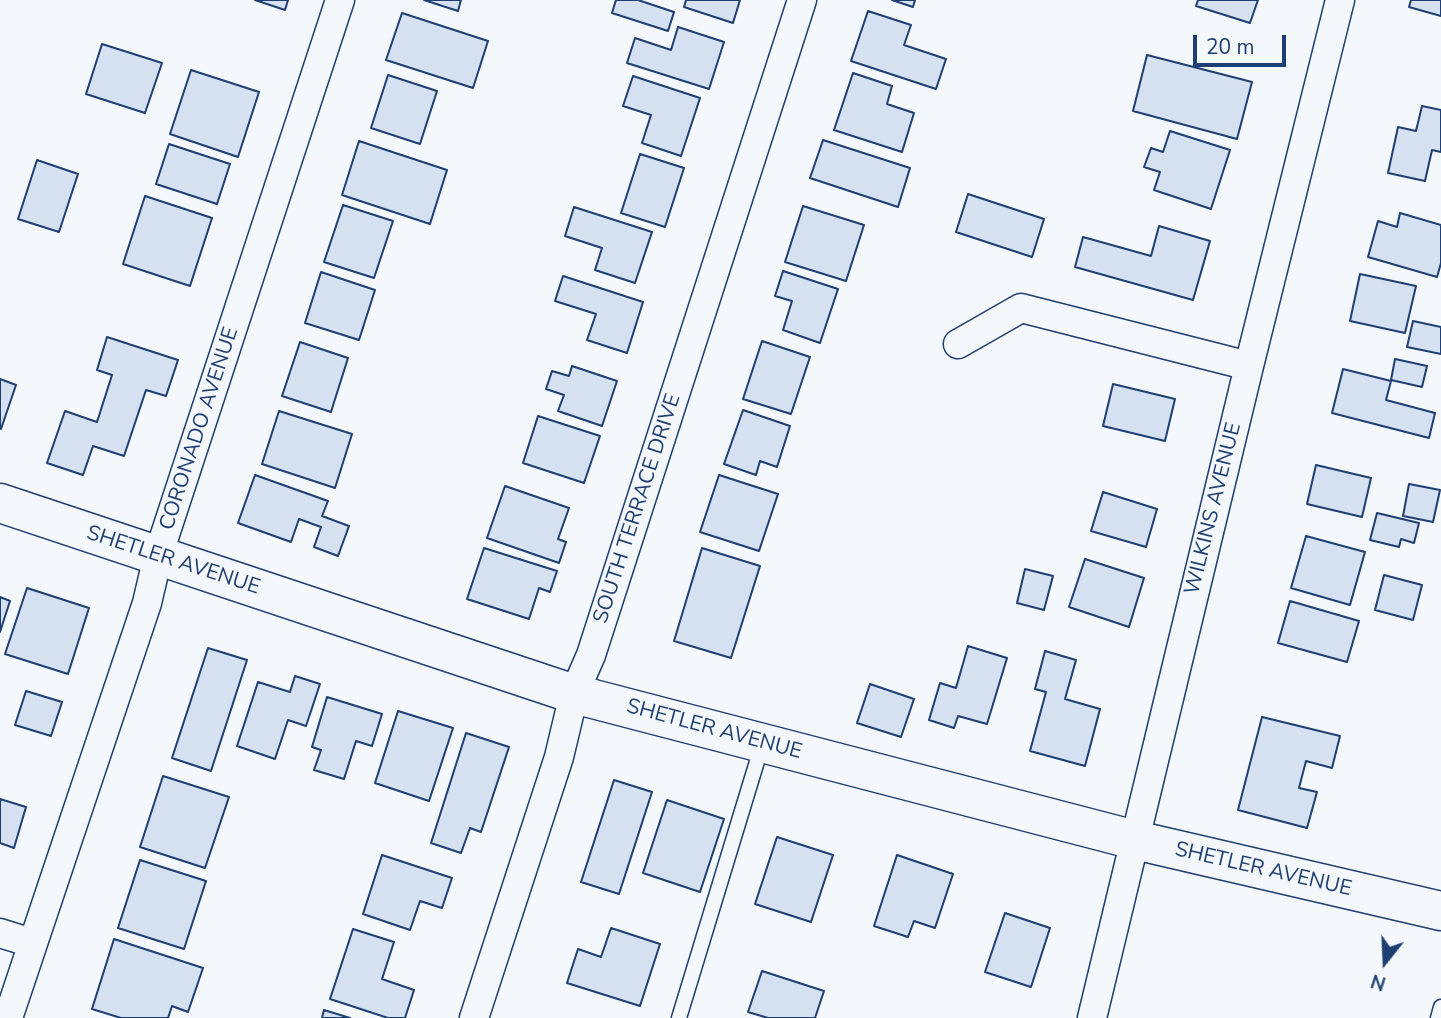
<!DOCTYPE html>
<style>
body{margin:0}
#map{position:relative;width:1441px;height:1018px;overflow:hidden;background:#f4f7fb;font-family:"Nunito Sans",sans-serif}
canvas{display:block}
.north{position:absolute;left:1350px;top:927px;width:70px;height:70px;-webkit-text-stroke:5px #f4f7fb;paint-order:stroke;rotate:198deg;font-size:19px;font-weight:700;line-height:28px;text-align:center;color:#1d3f73}
.north::after{content:'';display:block;margin:auto;width:24px;height:32px;background:#1d3f73;clip-path:polygon(50% 0,100% 100%,50% 72%,0 100%)}
.scale{position:absolute;left:1193px;top:35px;width:93px;height:32px;box-sizing:border-box;border:4px solid #1d3f73;border-top:0;padding-left:9px;font-size:21px;line-height:24px;white-space:nowrap;color:#1d3f73;-webkit-text-stroke:5px #f4f7fb;paint-order:stroke}
</style>
<div id="map">
<canvas width="1441" height="1018"></canvas>
<div class="north">N</div>
<div class="scale">20 m</div>
</div>
<script>
const g = document.querySelector('canvas').getContext('2d');
g.lineJoin = 'round';
function paint(path, color) {
  g.fillStyle = color;
  g.fill(path, 'evenodd');
}
function stroke(path, color, width, dash) {
  g.strokeStyle = color;
  g.lineWidth = width;
  g.lineCap = dash ? 'butt' : 'round';
  g.setLineDash(dash || []);
  g.stroke(path);
}
function label(font, color, halo, rows, align = 'center') {
  g.font = font + ' "Nunito Sans",sans-serif';
  g.lineWidth = 5;
  g.setLineDash([]);
  g.textBaseline = 'middle';
  g.strokeStyle = halo;
  g.fillStyle = color;
  for (const [text, x, y, turn = 0] of rows) {
    g.save();
    g.translate(x, y);
    g.rotate((+turn || 0) * Math.PI / 180);
    g.textAlign = isNaN(turn) ? turn : align;
    if (halo) g.strokeText(text, 0, 0);
    g.fillText(text, 0, 0);
    g.restore();
  }
}
const building = new Path2D(`
 M255 0H288L285 10Z
 M424 0H461L458 11Z
 M616 0H638L674 12 668 31 612 13Z
 M686 0H740L733 23 684 7Z
 M892 0H915L913 7Z
 M1198 0H1258L1250 23 1196 6Z
 M1411 0H1441V16L1409 7Z
 M868 11 911 25 904 45 946 59 936 89 851 61Z
 M402 13 488 41 473 88 386 60Z
 M678 27 724 42 709 89 627 63 635 38 671 50Z
 M102 44 162 63 145 113 86 94Z
 M1147 55 1252 82 1237 139 1133 111Z
 M191 70 259 92 238 157 170 134Z
 M853 73 892 86 887 104 914 113 902 152 834 130Z
 M388 75 437 91 420 144 371 128Z
 M633 76 700 98 681 156 642 143 651 115 623 106Z
 M1422 106 1441 110V152L1432 150 1425 181 1388 173 1398 127 1416 131Z
 M1170 131 1230 150 1211 209 1154 190 1160 172 1144 167 1151 148 1163 152Z
 M823 140 910 168 898 207 810 178Z
 M359 141 447 170 430 224 342 195Z
 M169 144 230 164 217 204 156 184Z
 M640 154 684 168 665 227 621 213Z
 M37 160 78 174 59 232 18 219Z
 M968 194 1044 219 1032 257 956 232Z
 M145 196 212 218 190 286 123 264Z
 M343 205 393 221 374 278 324 262Z
 M803 206 864 225 846 281 785 262Z
 M574 207 652 232 635 283 595 270 602 248 565 236Z
 M1400 213 1441 225V263L1437 277 1368 257 1378 221 1397 227Z
 M1159 226 1210 241 1193 300 1075 267 1083 237 1151 256Z
 M783 271 838 289 820 343 783 330 792 301 775 296Z
 M321 272 375 290 359 340 305 323Z
 M1360 274 1416 286 1405 333 1350 321Z
 M563 276 643 302 627 353 587 340 596 314 555 301Z
 M1413 321 1441 327V354L1407 347Z
 M107 337 178 360 166 396 146 390 124 456 93 446 83 475 47 463 65 411 97 422 112 375 97 370Z
 M762 341 810 357 791 414 743 399Z
 M300 342 348 358 331 412 282 396Z
 M1395 359 1427 366 1422 387 1391 380Z
 M572 366 617 381 602 426 558 411 564 395 546 389 552 371 569 376Z
 M1343 369 1391 381 1386 400 1435 413 1429 438 1332 413Z
 M0 379 16 385 1 429 0 428Z
 M1113 384 1175 399 1165 441 1103 426Z
 M743 410 790 426 777 467 760 461 756 475 724 464Z
 M279 411 352 434 335 488 262 464Z
 M538 416 600 436 584 483 523 463Z
 M1316 465 1371 478 1362 517 1307 504Z
 M255 475 328 501 322 516 349 526 338 556 314 547 321 527 299 519 291 542 238 523Z
 M719 475 778 494 759 551 700 532Z
 M1409 484 1440 490 1433 522 1403 516Z
 M505 486 569 508 558 539 566 542 559 563 487 538Z
 M1103 492 1157 509 1146 547 1091 531Z
 M1377 513 1419 523 1414 543 1401 539 1399 547 1370 540Z
 M1306 536 1365 552 1350 605 1291 588Z
 M484 548 557 571 550 592 539 588 529 619 467 599Z
 M702 548 760 566 731 658 674 641Z
 M1085 559 1144 578 1129 627 1069 607Z
 M1025 569 1053 576 1044 610 1017 603Z
 M1384 575 1422 585 1413 620 1375 610Z
 M27 588 89 608 68 674 5 654Z
 M0 597 10 601 0 632Z
 M1290 601 1359 621 1347 662 1278 643Z
 M968 646 1007 658 987 724 958 716 954 728 929 720 940 683 956 688Z
 M208 648 247 660 211 771 172 758Z
 M1045 651 1076 660 1065 699 1100 709 1085 766 1030 751 1046 692 1035 689Z
 M295 676 320 684 306 726 288 720 275 759 237 746 258 682 290 692Z
 M870 684 914 699 901 737 857 723Z
 M26 691 62 702 51 736 15 725Z
 M327 697 382 714 372 746 356 741 344 779 314 770 321 750 312 747Z
 M398 711 453 728 429 801 375 783Z
 M1262 717 1340 736 1332 768 1306 761 1299 788 1317 792 1307 828 1238 810Z
 M466 733 509 747 481 832 470 828 461 853 431 843Z
 M163 776 229 797 205 868 140 847Z
 M614 780 652 792 619 894 581 882Z
 M0 799 26 807 14 848 0 843Z
 M667 800 724 819 700 892 643 873Z
 M777 837 833 855 811 922 755 904Z
 M382 855 452 878 442 908 420 901 410 930 363 914Z
 M897 855 953 874 935 928 914 921 908 937 874 926Z
 M140 860 206 881 184 949 118 928Z
 M1005 913 1050 928 1031 987 985 972Z
 M611 928 660 944 640 1006 567 983 578 949 601 957Z
 M353 929 394 942 382 979 414 990 405 1018H388L330 999Z
 M114 939 203 968 188 1012 172 1006 168 1018H121L92 1009Z
 M762 971 824 991 815 1018H768L748 1012Z
 M324 1010 350 1018H322Z`);
paint(building, '#d5e0f0');
stroke(building, '#1d3f73', 2);
const lane = new Path2D(`
 M679 1018 762 745
 M1438 1018 1441 1007`);
const street = new Path2D(`
 M958 344 1021 308 1249 366
 M0 933 32 943
 M8 1018 147 603 158 556 340 0
 M474 1018 559 757 574 694 591 655 802 0
 M1092 1018 1249 366 1340 0`);
const secondary = new Path2D(`
 M0 503 574 694 1135 840 1441 911`);
stroke(lane, '#1d3f73', 17);
stroke(street, '#1d3f73', 31);
stroke(secondary, '#1d3f73', 41);
stroke(lane, '#f4f7fb', 14);
stroke(street, '#f4f7fb', 28);
stroke(secondary, '#f4f7fb', 38);
label('21px', '#1d3f73', '#f4f7fb', [
 ["CORONADO AVENUE",200,429,-72],
 ["SOUTH TERRACE DRIVE",638,509,-72],
 ["WILKINS AVENUE",1214,509,-76],
 ["SHETLER AVENUE",173,561,18],
 ["SHETLER AVENUE",714,730,15],
 ["SHETLER AVENUE",1263,870,13]
]);
</script>
